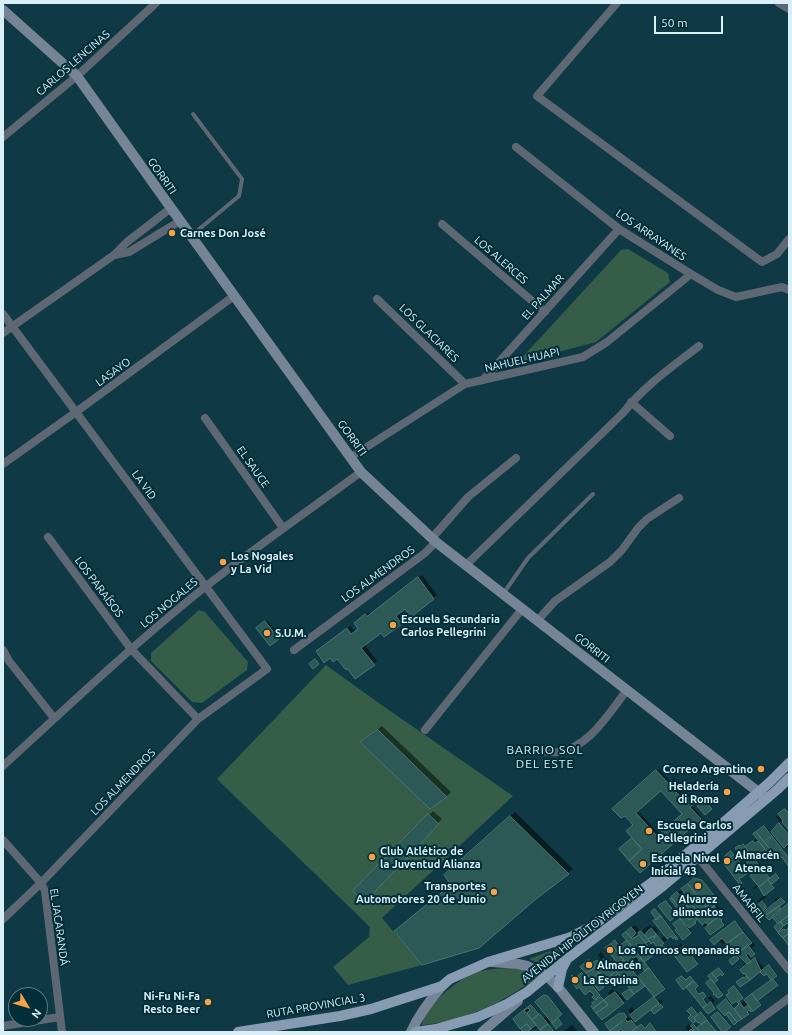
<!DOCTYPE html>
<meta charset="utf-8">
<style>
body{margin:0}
#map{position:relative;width:792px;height:1035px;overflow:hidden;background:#0f3945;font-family:Ubuntu,sans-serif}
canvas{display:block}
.frame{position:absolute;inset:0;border:4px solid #d9eff6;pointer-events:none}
.north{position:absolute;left:8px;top:987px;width:40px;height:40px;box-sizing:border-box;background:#022e3a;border:1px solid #587b85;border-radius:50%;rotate:128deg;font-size:11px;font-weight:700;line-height:16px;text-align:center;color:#d9eff6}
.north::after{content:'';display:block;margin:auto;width:14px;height:18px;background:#f6a247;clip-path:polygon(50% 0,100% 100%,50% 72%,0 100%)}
.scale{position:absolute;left:654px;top:16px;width:69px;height:18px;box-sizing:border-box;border:2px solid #d9eff6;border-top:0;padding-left:5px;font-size:12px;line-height:14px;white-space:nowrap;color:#d9eff6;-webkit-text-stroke:3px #022e3a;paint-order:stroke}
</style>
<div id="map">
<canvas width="792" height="1035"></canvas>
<div class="frame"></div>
<div class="north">N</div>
<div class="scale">50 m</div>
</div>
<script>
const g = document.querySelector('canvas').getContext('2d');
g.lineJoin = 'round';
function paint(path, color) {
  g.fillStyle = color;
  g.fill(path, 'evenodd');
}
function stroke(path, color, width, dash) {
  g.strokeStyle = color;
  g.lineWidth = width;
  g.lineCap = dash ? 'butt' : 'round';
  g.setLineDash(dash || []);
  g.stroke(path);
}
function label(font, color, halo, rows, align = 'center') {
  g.font = font + ' Ubuntu,sans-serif';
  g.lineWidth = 4;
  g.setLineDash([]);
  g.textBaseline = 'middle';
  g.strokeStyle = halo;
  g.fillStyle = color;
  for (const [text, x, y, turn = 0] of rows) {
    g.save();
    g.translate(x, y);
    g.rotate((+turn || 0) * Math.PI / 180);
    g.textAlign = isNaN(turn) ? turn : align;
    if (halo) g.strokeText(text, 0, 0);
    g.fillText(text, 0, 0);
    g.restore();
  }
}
paint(new Path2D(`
 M628 249 668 273 670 282 596 342 517 363 621 250Z
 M199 610 205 612 248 662 247 670 202 703 192 702 151 661V653Z
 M326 665 376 701 513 796 382 918 422 965 348 985 333 967 369 937 370 927 217 779Z
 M571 943 572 944 545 966 529 959Z
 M511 968 521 969 538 977C503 1002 465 1022 422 1025 426 1004 460 977 480 971 490 969 500 968 511 968Z`), '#355d47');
paint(new Path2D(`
 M422 575 437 595 411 616 405 608 399 613 404 620 401 623 381 631 364 644 377 661 374 664 347 667 338 657H331L317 651 350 626 355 631 359 628 358 620 369 612 370 613Z
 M267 620 280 636 278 638 259 626Z
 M382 726 451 792 447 796 430 808 361 742Z
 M659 769 670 781 674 778 680 785 677 789 683 795 686 792 695 802 691 805 702 817 640 872 621 849 634 838 635 825 625 814 614 809ZM661 789 683 814 660 835 637 810Z
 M786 810 789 813V829L782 821 780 822 776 817Z
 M433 811 442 819 364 901 354 891Z
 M515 812 573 869 535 898 452 884 450 871Z
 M780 823 789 834V846L786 848 772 832 774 830 773 828Z
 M765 826 772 834 764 841 766 843 774 837 789 857V864L782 855 775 854 771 849 768 852 765 848 751 853 736 849 743 843 746 847 755 840 757 838 754 834Z
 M732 851 734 853 729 857 731 860 736 856 748 871 739 878 742 882 740 883 726 857Z
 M754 857 771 878 777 874 779 877 772 883 774 887 764 894 759 886 754 889 753 888 758 884 759 870 756 866 747 863Z
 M696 878 703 880 719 901 716 904 722 912 718 916 721 919H722L721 920 724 923 710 934 698 918 694 921 695 922 689 927 691 931 683 938 674 924 682 918V914L672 897ZM706 906 710 910 703 916 699 911Z
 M764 895 766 897 762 900 768 909 776 903 774 900 778 897 781 899 782 898 784 901 779 905 782 909 789 904V923L788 922 783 925 784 929 789 928V945L775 927 779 924 772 916 769 919 758 906 760 904 758 901Z
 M667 901 677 913 670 919 660 906Z
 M656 909 676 935 673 937 671 935 662 944 665 948 667 946 670 950 665 955 654 941 649 939 646 942 651 948 646 952 650 957 644 961 665 987 654 995 645 984 627 999 631 989 618 973 607 982 606 979 602 982 604 985 599 989 582 967 590 960 593 963 598 960 600 963 603 961 598 955 601 952 605 957 603 958 615 973 617 972 620 965 608 946 616 940 620 946 628 940 623 935 635 925 639 930 637 934 631 937 633 939 641 935 640 933 650 925 652 928 654 926 658 931 656 933 657 934 653 938 654 939 659 936 661 939 665 935 653 919 656 917 652 912ZM649 929 650 931 645 936V933ZM637 945 645 955 642 958 634 948ZM638 960 646 971 639 977 631 967 637 963 636 962Z
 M736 921 755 945 751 948 755 952 749 957 752 962 756 959 765 969 770 965 778 976 774 979 778 984 757 999 760 1004 734 1023 726 1013 725 1014 719 1007 728 999 735 1009 746 999 773 980 767 972 764 975 760 970 740 986 737 982 744 977 745 978 748 976 741 970 745 967 743 965 746 962 742 956 741 957 733 945 729 948 725 944 719 949 723 945 719 940 714 943 711 940Z
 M678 940 698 962 687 971 681 949 679 946 681 944Z
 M720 968 724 973 722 974 721 973 716 976 718 979 714 982 723 993 717 998 714 994 715 993 712 979 710 976Z
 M583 973 600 994 595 998 589 991 572 981 573 975 575 979Z
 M683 976 687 980 691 977 698 985 695 987 700 994 704 992 706 995 703 998 709 1005 712 1002 708 998 711 996 715 1001 713 1003 715 1008 708 1013 687 986 677 981Z
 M613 989 616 992 617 991 625 1000 602 1018 594 1002 602 997 605 1001 610 996 608 993Z
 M545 995H548L562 1012 557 1016 562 1023 556 1027 552 1022 549 1024 553 1029 549 1032H543L538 1026 533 1030 531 1028 526 1032H518L522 1029 514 1019 532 1005 544 1018 547 1016 536 1002Z
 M655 997 658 1001 661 999 663 1002 661 1004 662 1006 654 1012 651 1008 635 1020 628 1010 632 1007 635 1012Z
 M693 1007 699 1015 702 1012 716 1030 714 1032H689L685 1027 689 1024 691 1027 694 1024 698 1028 703 1025 696 1019 693 1022 692 1015 689 1011Z
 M719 1012 731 1026 723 1031 712 1018Z
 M622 1013 623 1015 625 1013 629 1018 630 1017 638 1027 642 1024 646 1028 651 1024 656 1029 653 1032H613L607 1024Z
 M572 1025 578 1032H563Z`), '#0007');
const building = new Path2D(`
 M418 577 434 599 411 617 405 609 396 616 402 624 384 637 381 633 361 648 375 665 355 679 347 668 346 670 337 659 333 662 330 658 324 663 316 651 347 628 351 634 358 629 354 623 365 614 367 616Z
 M265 621 279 639 270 646 256 628Z
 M315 659 319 664 313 669 309 664Z
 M378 730 447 797 430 809 360 742Z
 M656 770 668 783 671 780 679 788 675 791 680 796 684 793 694 804 690 807 701 819 640 873 629 861 642 849 626 831 633 825 625 816 621 818 612 809ZM661 791 682 814 657 836 636 813Z
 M704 800 712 809 705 815 697 806Z
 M785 809 789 814V830L782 822 783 821 778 814Z
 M428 814 439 824 364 903 353 891Z
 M510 816 569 874 536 899 479 948 422 965 394 931 451 885 444 875Z
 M779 823 789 835V843L784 848 771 832Z
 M764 826 789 858V867L782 857 776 861 772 856 774 854 765 843 771 838 770 837 764 842 756 832Z
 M756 832 771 851 768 853 753 834Z
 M632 838 642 849 629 861 619 849Z
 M753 841 755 843 758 841 765 849 753 858 745 847Z
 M743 844 751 854 743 860 735 848 739 845 740 846Z
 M731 851 734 855 729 858 730 860 735 856 748 873 739 879 742 883 740 885 724 864 725 856Z
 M753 857 759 865 752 871 746 863Z
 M761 868 770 878 759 887 750 876Z
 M776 874 779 878 772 884 768 880Z
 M694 878 702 880 717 899 706 907 688 884Z
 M768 880 774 888 764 896 759 887Z
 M688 884 701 901 698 904 696 902 692 905 699 913 695 916 680 897 685 894 681 889Z
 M677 892 695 916 689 920 671 897Z
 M672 898 683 912 681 914 670 899Z
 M781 898 785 902 765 916 763 913Z
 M717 899 719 902 709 910 706 907Z
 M666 901 677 915 670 921 658 906Z
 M701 901 706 907 699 913 692 905 696 902 698 904Z
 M762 901 766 906V908L762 912 757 906Z
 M789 903V915L778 924 772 917Z
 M714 906 722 914 708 925 706 922 702 925 695 916 699 913 702 916Z
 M779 906 781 909 779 910 780 912 769 920 765 916Z
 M655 909 661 916 656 920 651 912Z
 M683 912 689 920 695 916 698 919 694 922 696 923 689 928 678 916Z
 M789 915V925L787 923 784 926 781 922Z
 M661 916 678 939 676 940 675 937 673 939 671 936 667 939 653 921Z
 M718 917 722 920 721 921 724 925 710 935 705 928Z
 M680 919 691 933 683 940 675 930 677 929 673 924Z
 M735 921 743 932 727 944 722 938 714 945 710 940Z
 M780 922 783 925 782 928 778 932 774 927Z
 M631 927 636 933 631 938 626 932Z
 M789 927V933L783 938 778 933 783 929 786 930Z
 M651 928 656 934 655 935 656 937 654 938 653 936 648 939 645 935Z
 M641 931 649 941 646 943 638 933Z
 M626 932 632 939 639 935 655 954 651 957 648 953 651 952 650 950 644 955 637 947 634 950 622 935Z
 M743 932 752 943 738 953 733 947 729 950 725 945Z
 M789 933V946L783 938Z
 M656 934 664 943 658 948 653 942 651 944 648 939 653 936 654 938Z
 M615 940 619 946 627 940 649 968 645 971 638 962 639 960 636 956 633 959 637 964 631 969 611 944Z
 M611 944 624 960 619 965 605 948Z
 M662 945 664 947 666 946 671 952 665 956 658 948Z
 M748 945 755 954 751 957 748 953 746 955 751 962 747 964 737 954Z
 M684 946 698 964 687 972 673 954Z
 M646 953 650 958 644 962 640 958Z
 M736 955 739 959 732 965 729 961Z
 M755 958 761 971 750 980 744 973 743 974 740 970Z
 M603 959 614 973 607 979 609 981 607 983 592 963 597 960 599 963Z
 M589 960 595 968 586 973 580 967Z
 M624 960 645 986 634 994 614 969Z
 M769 965 777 976 771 980 767 974 764 976 760 972Z
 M595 968 599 973 591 980 586 973Z
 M649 968 665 989 654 997 638 977Z
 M719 968 724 974 722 976 721 974 716 978 712 973Z
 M616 972 618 974 609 981 607 979Z
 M582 973 600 995 595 1000 592 997 594 995 590 991 585 995 579 987 577 989 571 981 572 975 576 981 580 978 578 976Z
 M599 973 606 981 602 984 604 987 599 991 591 980Z
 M712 973 718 980 714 983 708 976Z
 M682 976 686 980 690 976 694 981 683 990 676 980Z
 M747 976 750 980 740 987 736 982 743 977 744 978Z
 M711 979 723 995 718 998 713 994 714 993 706 983Z
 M773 979 778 985 757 1001 752 994Z
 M694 981 698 986 695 989 699 994 703 992 706 996 703 999 707 1005 703 1008 686 987Z
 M734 986 743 998 739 1001 744 1008 748 1005 753 1011 751 1012 749 1010 747 1012 749 1014 742 1019 734 1009 739 1004 736 1001 732 1004 726 995 729 993 728 991Z
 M630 989 634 994 627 1000 622 994Z
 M615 992 624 1003 602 1020 596 1013 608 1005 604 1000Z
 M752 994 761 1005 753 1011 744 1000Z
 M544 995 548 996 562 1014 552 1023 535 1002Z
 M601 997 604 1000 593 1009 591 1006 594 1004 592 1003Z
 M654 997 659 1003 635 1022 630 1015Z
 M726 999 742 1019 737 1022 729 1012 725 1016 717 1007Z
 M604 1000 608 1005 596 1013 593 1009Z
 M711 1002 715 1009 708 1014 703 1008Z
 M660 1004 663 1007 654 1014 651 1010Z
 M531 1005 539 1014 532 1020 527 1013 530 1010 528 1008 524 1010Z
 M692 1007 698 1015 694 1018 696 1021 693 1023 688 1018 691 1015 687 1011Z
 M524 1010 536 1025 531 1029 527 1024 520 1029 513 1019Z
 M701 1012 707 1020 701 1025 699 1022 698 1023 694 1018Z
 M718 1012 731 1027 724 1032H722L711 1017Z
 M729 1012 737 1022 734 1025 726 1014Z
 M620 1013 622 1014 624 1013 627 1017 610 1031 605 1024Z
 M540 1014 548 1024 540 1030 532 1020Z
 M558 1018 562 1024 556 1029 552 1023Z
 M626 1020 628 1022 631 1020 637 1027 631 1032H623L621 1029 617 1032H612L610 1031Z
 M707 1020 716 1031 715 1032H700L697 1028Z
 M650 1023 656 1031 654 1032H631L641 1024 645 1028Z
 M527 1024 531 1029 527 1032H523L521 1029Z
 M548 1024 553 1030 551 1032H542L540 1030Z
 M693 1024 697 1028 700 1032H688L691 1029 693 1031 694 1030 691 1026Z`);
paint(building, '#2c5855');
stroke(building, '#497673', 1);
stroke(new Path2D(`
 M192 235 239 196 242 179 193 114
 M503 594 528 558 593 494`), '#5e6874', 4);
stroke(new Path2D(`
 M617 3 537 96 762 262 777 254 789 239
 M779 3 789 9
 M3 137 77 76 156 3
 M516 147 619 229 691 274 718 290 736 297 782 287 789 290
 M442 224 545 312
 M114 255 129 252 180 221
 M377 299 465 384
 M3 314 267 669 198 719 41 883 3 919
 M3 333 114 255 127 242 171 208
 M483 380 619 229
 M631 402 670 436
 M205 418 283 528
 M351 457 465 384 583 357 607 342 691 274
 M3 464 76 412 234 296
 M48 537 131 649 198 719
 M432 538 468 497 516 458
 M466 565 623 413C644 386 672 367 699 346
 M537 621 555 601 610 562 622 550 638 528 647 519 679 498
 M3 650 9 661 54 718
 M294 650 425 553 436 542
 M425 730 522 609
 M533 750C541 751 550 753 558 752 589 748 609 713 627 690
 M3 766C69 705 135 643 205 587 256 547 309 510 361 472
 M3 840 41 883 45 891 62 1032
 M694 852 789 970
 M3 1026 60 1017
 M743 1032 789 998`), '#5e6874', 8);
stroke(new Path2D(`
 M3 10 77 76 171 208 361 472 436 542 766 798
 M492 962 518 964 527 966 547 976 558 987 594 1032
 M411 1032C419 1014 430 1000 442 986
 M482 1032 518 1001`), '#758597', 10);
stroke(new Path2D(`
 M558 987 562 969 566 961
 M238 1032 340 1016 371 1009 442 986 450 979 488 962 571 937 592 926 651 883 708 836 770 782 789 763
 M415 1032 436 1029 478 1017 507 1004 527 992 567 959 663 886 778 789 789 778`), '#879bb3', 10);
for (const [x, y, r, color] of [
 [172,233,4,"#f6a247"],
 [223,562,4,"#f6a247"],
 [393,625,4,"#f6a247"],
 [267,633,4,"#f6a247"],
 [761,769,4,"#f6a247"],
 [727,792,4,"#f6a247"],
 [649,831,4,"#f6a247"],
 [372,857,4,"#f6a247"],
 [727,861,4,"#f6a247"],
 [643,864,4,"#f6a247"],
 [698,886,4,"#f6a247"],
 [494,892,4,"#f6a247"],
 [610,950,4,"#f6a247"],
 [589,965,4,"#f6a247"],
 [575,980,4,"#f6a247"],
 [208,1002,4,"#f6a247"]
]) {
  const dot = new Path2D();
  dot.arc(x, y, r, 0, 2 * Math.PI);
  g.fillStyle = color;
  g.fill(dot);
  stroke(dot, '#022e3a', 1.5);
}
label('11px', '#d9eff6', '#022e3a', [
 ["CARLOS LENCINAS",73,63,-41],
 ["GORRITI",162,176,55],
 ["LOS ARRAYANES",651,235,34],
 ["LOS ALERCES",501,260,41],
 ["EL PALMAR",543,297,-48],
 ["LOS GLACIARES",429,333,44],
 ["NAHUEL HUAPI",522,360,-13],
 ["LASAYO",113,372,-36],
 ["GORRITI",352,438,54],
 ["EL SAUCE",253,467,55],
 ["LA VID",144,485,54],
 ["LOS ALMENDROS",378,574,-36],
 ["LOS PARAÍSOS",99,587,53],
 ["LOS NOGALES",169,603,-40],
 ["GORRITI",592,648,38],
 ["LOS ALMENDROS",123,782,-46],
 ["AMARFIL",749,903,51],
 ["EL JACARANDÁ",59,927,82],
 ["AVENIDA HIPÓLITO YRIGOYEN",582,934,-38],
 ["RUTA PROVINCIAL 3",316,1006,-10]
]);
label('bold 11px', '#d9eff6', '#022e3a', [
 ["Carnes Don José",180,233],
 ["Los Nogales",231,556],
 ["y La Vid",231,569],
 ["Escuela Secundaria",401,619],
 ["Carlos Pellegrini",401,632],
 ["S.U.M.",275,633],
 ["Correo Argentino",753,769,"right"],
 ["Heladería",719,786,"right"],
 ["di Roma",719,799,"right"],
 ["Escuela Carlos",657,825],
 ["Pellegrini",657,838],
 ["Club Atlético de",380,851],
 ["la Juventud Alianza",380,864],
 ["Almacén",735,855],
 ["Atenea",735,868],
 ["Escuela Nivel",651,858],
 ["Inicial 43",651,871],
 ["Transportes",486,886,"right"],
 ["Automotores 20 de Junio",486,899,"right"],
 ["Alvarez",698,899,"center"],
 ["alimentos",698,912,"center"],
 ["Los Troncos empanadas",618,950],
 ["Almacén",597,965],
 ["La Esquina",583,980],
 ["Ni-Fu Ni-Fa",200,996,"right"],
 ["Resto Beer",200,1009,"right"]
], 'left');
g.letterSpacing = '1px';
label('12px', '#d9eff6', '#022e3a', [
 ["BARRIO SOL",545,750],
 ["DEL ESTE",545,764]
]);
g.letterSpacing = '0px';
</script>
